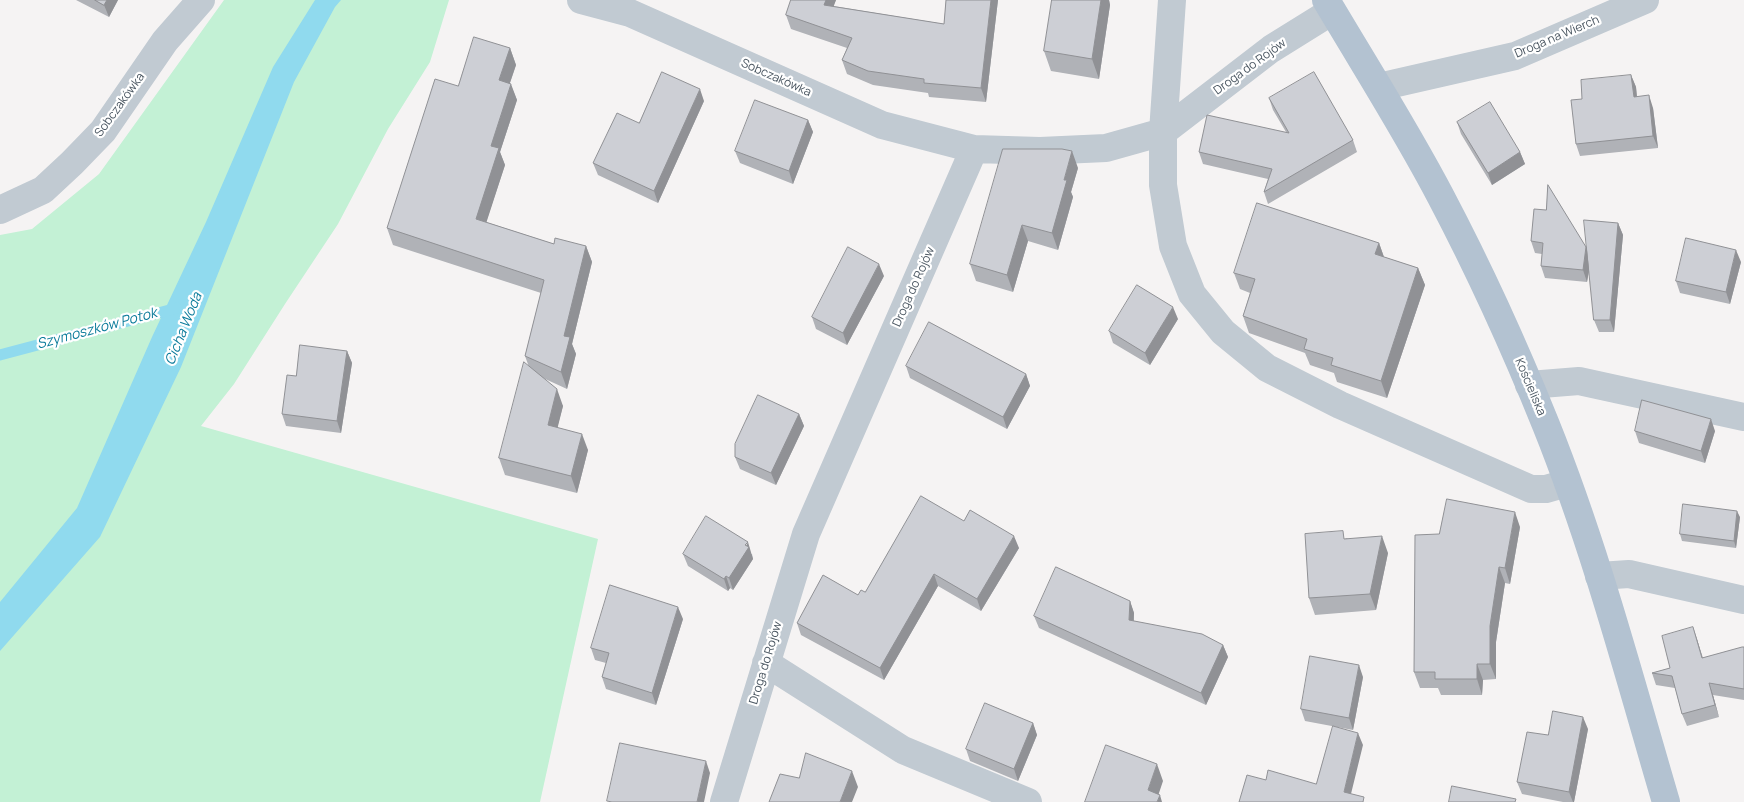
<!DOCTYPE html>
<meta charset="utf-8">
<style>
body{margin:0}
canvas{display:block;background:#f5f3f3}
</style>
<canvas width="1744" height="802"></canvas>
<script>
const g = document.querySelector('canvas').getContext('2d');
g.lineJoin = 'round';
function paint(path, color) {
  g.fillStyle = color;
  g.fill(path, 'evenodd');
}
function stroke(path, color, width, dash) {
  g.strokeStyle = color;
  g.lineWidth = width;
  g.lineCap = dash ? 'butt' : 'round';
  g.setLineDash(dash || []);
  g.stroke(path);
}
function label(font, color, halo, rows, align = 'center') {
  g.font = font + ' Manrope,sans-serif';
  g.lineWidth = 4.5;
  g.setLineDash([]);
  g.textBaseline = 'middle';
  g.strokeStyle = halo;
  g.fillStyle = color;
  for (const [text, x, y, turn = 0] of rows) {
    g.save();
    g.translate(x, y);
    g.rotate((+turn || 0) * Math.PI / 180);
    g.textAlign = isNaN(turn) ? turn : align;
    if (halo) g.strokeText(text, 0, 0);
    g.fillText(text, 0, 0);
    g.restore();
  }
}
paint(new Path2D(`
 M224 0H449L430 62 388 129 338 224 285 304 234 384 201 426 598 539 540 802H0V235L32 229 99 174Z`), '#c3f1d5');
paint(new Path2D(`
 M315 0H341L335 7 294 82 181 367 100 537 0 651V602L77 508 152 337 206 222 273 67Z`), '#90daee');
stroke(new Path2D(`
 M0 355 177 308`), '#90daee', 11);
stroke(new Path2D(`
 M581 0 630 13 882 125 974 149 1040 151 1106 148 1163 132 1271 49 1332 11
 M1172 0 1163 132V185L1173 246 1192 294 1223 332 1267 368 1340 405 1531 489H1546L1567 483
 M1379 87 1515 56 1645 0
 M0 210 43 190 72 163 103 131 165 41 201 0
 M1529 385 1579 381 1744 417
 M1599 576 1629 574 1744 600
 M766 663 903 750 1028 802
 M724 802 806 534 974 149`), '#c1cad2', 28);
stroke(new Path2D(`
 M1326 0C1365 66 1406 130 1441 197 1480 271 1515 348 1546 425 1595 547 1629 676 1666 802`), '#b3c2d1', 28);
paint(new Path2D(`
 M76 0H118L109 17Z
 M791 0H836L833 6 944 24 946 0H998L986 102 929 97 928 93 873 85 847 74 842 60 847 48 791 29 786 15Z
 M1052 0H1109L1110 5 1099 79 1051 71 1044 51Z
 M510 48 516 65 510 83 517 100 500 152 505 165 486 222 554 244 586 246 592 262 572 344 576 354 567 389 543 378 563 406 557 428 588 450 577 493 505 475 499 458 529 367 525 356 541 293 393 245 387 228 458 86Z
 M1631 75 1636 87 1637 97 1653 108 1658 148 1580 156 1576 144 1582 99Z
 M1269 98 1353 140 1357 152 1268 204 1264 192 1268 179 1203 164 1199 152 1286 132 1273 110Z
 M704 101 658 203 598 175 593 163 639 123Z
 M808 120 813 132 793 184 740 163 735 151Z
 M1457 122 1520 152 1525 164 1492 185 1461 134Z
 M1078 168 1071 192 1073 197 1058 250 1028 241 1013 292 976 281 970 264Z
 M1618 223 1623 235 1614 332H1599L1594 320 1589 270 1587 282 1545 278 1541 266 1542 254 1535 253 1531 241 1586 247Z
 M1379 243 1384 257 1418 268 1425 285 1387 398 1337 382 1334 373 1310 365 1305 353 1249 333 1243 316 1250 293 1240 289 1234 273Z
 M1741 262 1730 304 1680 293 1676 281Z
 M884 276 847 345 816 329 812 317Z
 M1178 319 1150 365 1113 343 1109 331Z
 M347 351 352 363 341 433 286 426 282 414 296 376Z
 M906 366 1026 374 1030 386 1007 429 910 378Z
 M799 414 804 426 776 485 740 469 735 457Z
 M1635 431H1715L1705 463 1639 443Z
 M1740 517 1736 548 1682 541 1680 534Z
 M964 521 1019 548 981 611 938 586 884 680 801 635 797 623 858 595 865 592Z
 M1520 527 1510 584 1505 583 1496 642V679L1483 680 1482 695H1441L1438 688H1420L1414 672Z
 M1346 538 1388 553 1376 610 1315 615 1309 598Z
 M683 554H752L753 559 733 590 730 588 728 591 688 566Z
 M1130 601 1134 613V621L1223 645 1228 657 1206 705 1039 628 1034 616Z
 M683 619 656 705 606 689 602 677 606 663 595 660 591 648Z
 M1693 627 1703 658 1744 647V700L1713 695 1719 717 1687 726 1682 714 1675 688 1656 685 1652 673 1670 668Z
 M1363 677 1353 730 1305 721 1301 709Z
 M1033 723 1037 735 1018 781 970 761 966 749Z
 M1588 729 1574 802H1563L1522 794 1517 782 1548 735Z`), '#b0b2b7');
paint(new Path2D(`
 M107 0H118L109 17 104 5Z
 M826 0H836L829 19 824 5Z
 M991 0H998L986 102 981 88Z
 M1101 0H1109L1110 5 1099 79 1092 59Z
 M510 48 516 65 505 97 499 80Z
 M1631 75 1636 87 1638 109 1634 97Z
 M511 84 517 100 500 152 505 165 482 236 476 219 491 146Z
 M700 89 704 101 658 203 654 191Z
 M1649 95 1653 108 1658 148 1653 136Z
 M808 120 813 132 793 184 789 171Z
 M1072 151 1078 168 1071 192 1073 197 1058 250 1052 233 1064 180Z
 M1520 152 1525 164 1492 185 1488 173Z
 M1618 223 1623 235 1614 332 1610 320Z
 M1022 225 1028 241 1013 292 1007 275Z
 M1379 243 1385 260 1375 254Z
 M586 246 592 262 572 344 576 354 567 389 561 372 564 336Z
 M1586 247 1591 259 1587 282 1583 270Z
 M1736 250 1741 262 1730 304 1726 292Z
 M879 264 884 276 847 345 843 333Z
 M1418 268 1425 285 1387 398 1381 381Z
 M1173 307 1178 319 1150 365 1145 353Z
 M347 351 352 363 341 433 337 421Z
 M1026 374 1030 386 1007 429 1003 417Z
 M557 389 563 406 554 442 548 425Z
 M799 414 804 426 776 485 771 473Z
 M1711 419 1715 431 1705 463 1701 451Z
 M582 434 588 450 577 493 571 476Z
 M1737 511 1740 517 1736 548 1734 541Z
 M1515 512 1520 527 1510 584 1505 568Z
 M1014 536 1019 548 981 611 977 599Z
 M1382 536 1388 553 1376 610 1370 594Z
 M748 542 753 559 733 590 729 578Z
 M1499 567 1505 583 1496 642V679L1490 664V626Z
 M934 574 938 586 884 680 880 668Z
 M726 576 730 588 728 591 724 579Z
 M1130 601 1134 613 1133 632 1129 620Z
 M678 607 683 619 656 705 652 693Z
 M1693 627 1697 639 1706 670 1702 658Z
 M1223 645 1228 657 1206 705 1201 693Z
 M1477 664 1483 680 1482 695 1477 679Z
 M1359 665 1363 677 1353 730 1349 718Z
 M1709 683 1713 695 1719 717 1715 705Z
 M1583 717 1588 729 1574 802H1573L1569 792Z
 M1033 723 1037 735 1018 781 1014 769Z
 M1358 733 1363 745 1349 802 1344 792Z
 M706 761 710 773 704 802H697Z
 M1157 764 1163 781 1156 802 1148 790Z
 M852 771 858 787 852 802H840Z
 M1160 795 1162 802H1157Z`), '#909195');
const building = new Path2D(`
 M95 0H107L104 5Z
 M791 0H826L824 5 944 24 946 0H991L981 88 924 83V79L868 71 842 60 852 38 786 15Z
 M1052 0H1101L1092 59 1044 51Z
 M474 37 510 48 499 80 511 84 491 146 499 148 476 219 554 244 555 238 586 246 564 336 570 337 561 372 525 356 544 280 387 228 435 79 458 86Z
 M662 72 700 89 654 191 593 163 617 113 639 123Z
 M1314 72 1353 140 1264 192 1272 169 1199 152 1207 115 1289 133 1269 98Z
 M1631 75 1634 97 1649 95 1653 136 1576 144 1571 100 1582 99 1581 80Z
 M755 100 808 120 789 171 735 151Z
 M1490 102 1520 152 1488 173 1457 122Z
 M1003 149H1062L1072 151 1064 180H1067L1052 233 1022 225 1007 275 970 264Z
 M1548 185 1586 247 1583 270 1541 266 1543 243 1531 241 1534 209 1546 210Z
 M1257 203 1379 243 1375 254 1418 268 1381 381 1331 365 1333 358 1304 349 1307 339 1243 316 1255 279 1234 273Z
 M1584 220 1618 223 1610 320H1594Z
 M1686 238 1736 250 1726 292 1676 281Z
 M848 247 879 264 843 333 812 317Z
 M1137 285 1173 307 1145 353 1109 331Z
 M929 322 1026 374 1003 417 906 366Z
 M300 345 347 351 337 421 282 414 287 375 296 376Z
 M524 362 557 389 548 425 582 434 571 476 499 458Z
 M758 395 799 414 771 473 735 457V444Z
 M1642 400 1711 419 1701 451 1635 431Z
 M921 496 964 521 970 510 1014 536 977 599 934 574 880 668 797 623 823 575 858 595 861 590 865 592Z
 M1447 499 1515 512 1505 568 1499 567 1490 626V664H1477V679H1435V672H1414L1415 535 1439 534Z
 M1683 504 1737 511 1734 541 1680 534Z
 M706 516 748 542 745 545 749 547 729 578 726 576 724 579 683 554Z
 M1343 531 1344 539 1382 536 1370 594 1309 598 1305 534Z
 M1056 567 1130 601 1129 620 1202 634 1223 645 1201 693 1034 616Z
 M610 585 678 607 652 693 602 677 609 653 591 648Z
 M1693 627 1702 658 1742 647H1744V689L1709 683 1715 705 1682 714 1672 676 1652 673 1670 668 1662 636Z
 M1310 656 1359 665 1349 718 1301 709Z
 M985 703 1033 723 1014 769 966 749Z
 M1553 711 1583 717 1569 792 1517 782 1527 732 1548 735Z
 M1333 726 1358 733 1344 792 1364 797 1363 802H1239L1247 775 1266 780 1268 770 1316 784Z
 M620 743 706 761 697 802H612L607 801Z
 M1106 745 1157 764 1148 790 1160 795 1157 802H1085Z
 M806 753 852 771 840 802H769L780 774 799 778Z
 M1452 786 1516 799 1515 802H1449Z`);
paint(building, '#cdcfd5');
stroke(building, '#909195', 1);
label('12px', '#4a5661', '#fff', [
 ["Droga na Wierch",1557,37,-23],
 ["Droga do Rojów",1250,67,-36],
 ["Sobczakówka",776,78,24],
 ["Sobczakówka",120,105,-54],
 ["Droga do Rojów",914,287,-66],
 ["Kościeliska",1530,387,67],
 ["Droga do Rojów",766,663,-73]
]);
label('italic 14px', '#0c7c9b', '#fff', [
 ["Szymoszków Potok",97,329,-15],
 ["Cicha Woda",184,329,-68]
]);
</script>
